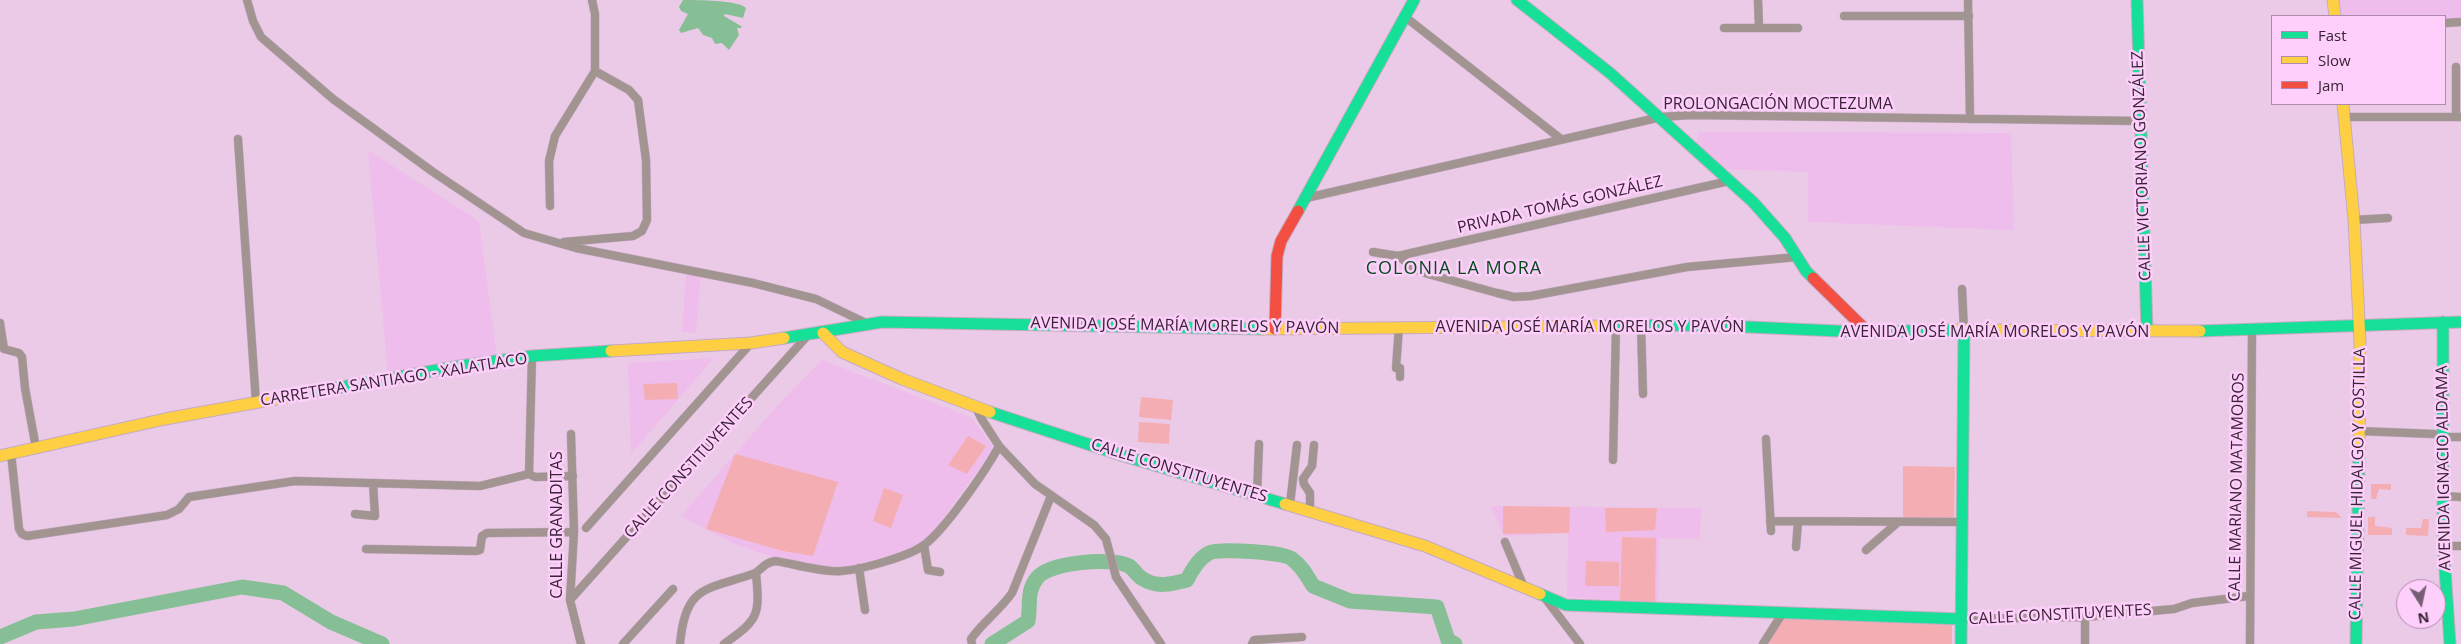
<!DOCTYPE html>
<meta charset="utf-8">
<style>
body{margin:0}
#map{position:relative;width:2461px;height:644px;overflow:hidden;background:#ebcae8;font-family:"Open Sans",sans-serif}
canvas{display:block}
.legend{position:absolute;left:2271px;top:15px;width:175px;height:90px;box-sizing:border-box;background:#fecffa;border:1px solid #af8aac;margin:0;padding:6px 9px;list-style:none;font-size:15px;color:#392337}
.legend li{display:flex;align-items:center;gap:10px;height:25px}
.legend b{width:25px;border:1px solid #af8aac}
.north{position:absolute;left:2396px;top:579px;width:50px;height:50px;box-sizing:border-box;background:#fecffa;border:1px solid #af8aac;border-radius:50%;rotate:170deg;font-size:14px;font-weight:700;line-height:20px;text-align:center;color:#392337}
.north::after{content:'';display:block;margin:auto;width:18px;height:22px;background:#775d75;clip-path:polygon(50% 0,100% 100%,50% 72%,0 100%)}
</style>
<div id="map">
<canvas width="2461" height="644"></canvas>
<ul class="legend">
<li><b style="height:6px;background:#16e098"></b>Fast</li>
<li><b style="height:6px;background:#ffcf43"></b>Slow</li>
<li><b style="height:6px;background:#f24e42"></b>Jam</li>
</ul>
<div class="north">N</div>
</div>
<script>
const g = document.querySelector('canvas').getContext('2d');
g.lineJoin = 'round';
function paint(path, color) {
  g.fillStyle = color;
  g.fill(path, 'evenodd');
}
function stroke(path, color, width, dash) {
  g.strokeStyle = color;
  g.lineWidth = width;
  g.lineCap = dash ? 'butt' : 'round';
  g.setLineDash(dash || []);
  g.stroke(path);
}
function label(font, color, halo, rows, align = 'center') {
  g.font = font + ' "Open Sans",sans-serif';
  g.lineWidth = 5;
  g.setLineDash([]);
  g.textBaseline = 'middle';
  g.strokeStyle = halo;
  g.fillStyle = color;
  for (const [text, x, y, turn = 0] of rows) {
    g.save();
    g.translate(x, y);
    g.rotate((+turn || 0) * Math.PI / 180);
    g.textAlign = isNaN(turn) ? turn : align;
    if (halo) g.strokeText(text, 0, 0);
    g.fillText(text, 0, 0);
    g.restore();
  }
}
paint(new Path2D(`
 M2336 0H2461V21H2445V16H2338Z
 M1699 132 2011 133 2014 230 1808 222V172L1722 169 1695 148Z
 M368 150 479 221 497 358 388 375Z
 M686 273 701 274 696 333 682 332Z
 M714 358 631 454 628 363Z
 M822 360 971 417 994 448 924 545 835 571 786 561 734 544 681 516 776 407Z
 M1491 506 1701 508 1700 539 1659 538 1658 603 1567 597 1568 533 1504 536Z`), '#efbdeb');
paint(new Path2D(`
 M677 383 678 399 645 400 643 384Z
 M1141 397 1173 400 1171 420 1139 417Z
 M1139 422 1170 424 1169 444 1138 442Z
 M968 436 986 446 967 474 948 465Z
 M735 454 838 482 813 556 783 551 706 529Z
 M1903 466 1955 467 1954 519H1903Z
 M2371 484H2391V490L2379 489 2376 499H2371Z
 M884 488 903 495 891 528 873 521Z
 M1503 506 1570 507 1569 533 1503 534Z
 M1605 508H1657L1655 530 1606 532Z
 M2307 511 2336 512 2342 518 2307 517Z
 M2368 517H2375V526L2392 528V535H2368Z
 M2423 519H2429L2428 536 2406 535V528H2421Z
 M1622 537 1656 538 1655 603 1620 601Z
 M1586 561 1619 562V586H1585Z
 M1782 617H1952V644H1765Z`), '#f4aeb3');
paint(new Path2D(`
 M683 0C699 0 737 0 746 8L743 18 725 14 724 16 741 26 742 28H737L739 35 729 50 722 43 715 44 712 38 703 35 698 28 681 33 679 30 688 14 681 11 679 7Z`), '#86bf95');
stroke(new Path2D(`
 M0 637 36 622 74 619 242 587 283 593 331 622 382 644
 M992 644 1028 621C1031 605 1026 592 1037 578 1049 562 1112 557 1129 566 1134 569 1137 576 1143 579 1157 588 1172 584 1187 580 1192 570 1199 558 1209 553 1218 548 1285 552 1292 559 1302 566 1307 576 1313 586L1350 601 1437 607 1448 640 1455 644`), '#86bf95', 15);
const street = new Path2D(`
 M247 0 253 21 261 37 333 99 433 172 524 233 576 248 753 283 816 299 866 323
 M1758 0 1759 27
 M1968 0 1970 119
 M1404 16 1561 139
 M1844 16H1969
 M2445 23 2461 22
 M1724 28H1798
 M2344 117H2461
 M2456 117V67
 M238 139 256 403
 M1306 198 1661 117 1691 115 2140 121
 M550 206 549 161 555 136 595 71V14L592 0
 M2354 220 2388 218
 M564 242 633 236 642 231 647 220 646 160 638 100 629 90 595 71
 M1373 252 1398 256 1729 181
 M1398 256 1417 270 1428 274 1497 293 1514 297 1531 296 1687 267 1797 257
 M1962 289 1964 331
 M0 323 4 349 19 353 22 357 25 388 36 448
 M1641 326 1643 394
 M1399 327 1396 368H1400V377
 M976 407 981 418 999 446 1035 484 1094 525 1106 539 1116 577 1161 644
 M2359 431 2434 434 2441 437H2461
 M571 434 574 532 570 600 581 644
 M1766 439 1771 531
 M11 453 19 529 22 534 27 536 167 515 179 509 189 497 295 481 480 486 529 474 535 477 573 476
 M1613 460 1616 326
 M529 474 532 356
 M1257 495 1259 444
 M2442 496 2461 497
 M1290 504 1297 445
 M1310 511V493L1304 484 1303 479 1312 466 1314 445
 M355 514 375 516 373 483
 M1770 521 1962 522
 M586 528 751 343
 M1505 542 1523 585
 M924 545 928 570 940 572
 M2443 546H2461
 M1796 547 1798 522
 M366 549 476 551 480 550 482 536 487 533 574 532
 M1866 550 1897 523
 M859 568 865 610
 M1545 598 1580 644
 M570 600 808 335
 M2085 617V644
 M1961 619 2085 617 2174 609 2192 603 2249 596
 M623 644 673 589
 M680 644C685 586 705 590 753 574 762 571 762 563 775 561 778 561 804 567 811 568 821 570 832 572 841 571 860 570 910 556 924 545 944 531 987 469 999 446
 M724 644C759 619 760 616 756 573
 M972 644 971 639C983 622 1000 610 1012 593L1051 496
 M1252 644 1254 640 1302 637
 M1763 644 1782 614
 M2250 644 2252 331`);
const fast = new Path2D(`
 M1517 0 1610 73 1753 202 1785 238 1806 271 1813 278
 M2137 0 2147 332
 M1298 211 1414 0
 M2443 322V539L2450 644
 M1603 326 1704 325 1860 332 1955 330
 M2200 331 2461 322
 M784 338 882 322 1262 329
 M292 396 460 366 532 356 611 351
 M990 412 1124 456 1285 504
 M1540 594 1566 605 1961 619
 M1961 644 1964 331
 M2356 644 2359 451`);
const slow = new Path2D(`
 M2333 0 2335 16
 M2343 104 2354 220 2360 342 2359 451
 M1262 329 1603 326
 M1955 330 2200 331
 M823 333 842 352 902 379 990 412
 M611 351 751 343 784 338
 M0 456 165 419 292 396
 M1285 504 1425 546 1540 594`);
const jam = new Path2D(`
 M1813 278 1868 332
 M1275 329 1277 256 1281 241 1298 211`);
stroke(street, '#c5abc2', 9);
stroke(fast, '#c5abc2', 13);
stroke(slow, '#c5abc2', 13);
stroke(jam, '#c5abc2', 13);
stroke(street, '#a29491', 8);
stroke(fast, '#16e098', 11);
stroke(slow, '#ffcf43', 11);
stroke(jam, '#f24e42', 11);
label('16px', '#392337', '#fecffa', [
 ["PROLONGACIÓN MOCTEZUMA",1778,104],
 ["CALLE VICTORIANO GONZÁLEZ",2142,166,-92],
 ["PRIVADA TOMÁS GONZÁLEZ",1560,205,-13],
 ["AVENIDA JOSÉ MARÍA MORELOS Y PAVÓN",1185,326,1],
 ["AVENIDA JOSÉ MARÍA MORELOS Y PAVÓN",1590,327],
 ["AVENIDA JOSÉ MARÍA MORELOS Y PAVÓN",1995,332],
 ["CARRETERA SANTIAGO - XALATLACO",394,380,-9],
 ["CALLE CONSTITUYENTES",689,468,-48],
 ["AVENIDA IGNACIO ALDAMA",2444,468,-91],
 ["CALLE CONSTITUYENTES",1179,471,17],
 ["CALLE MIGUEL HIDALGO Y COSTILLA",2358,484,-89],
 ["CALLE MARIANO MATAMOROS",2237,487,-89],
 ["CALLE GRANADITAS",557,525,-90],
 ["CALLE CONSTITUYENTES",2060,615,-3]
]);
g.letterSpacing = '1px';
label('18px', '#044c1f', '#fecffa', [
 ["COLONIA LA MORA",1454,269]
]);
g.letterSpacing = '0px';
</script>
